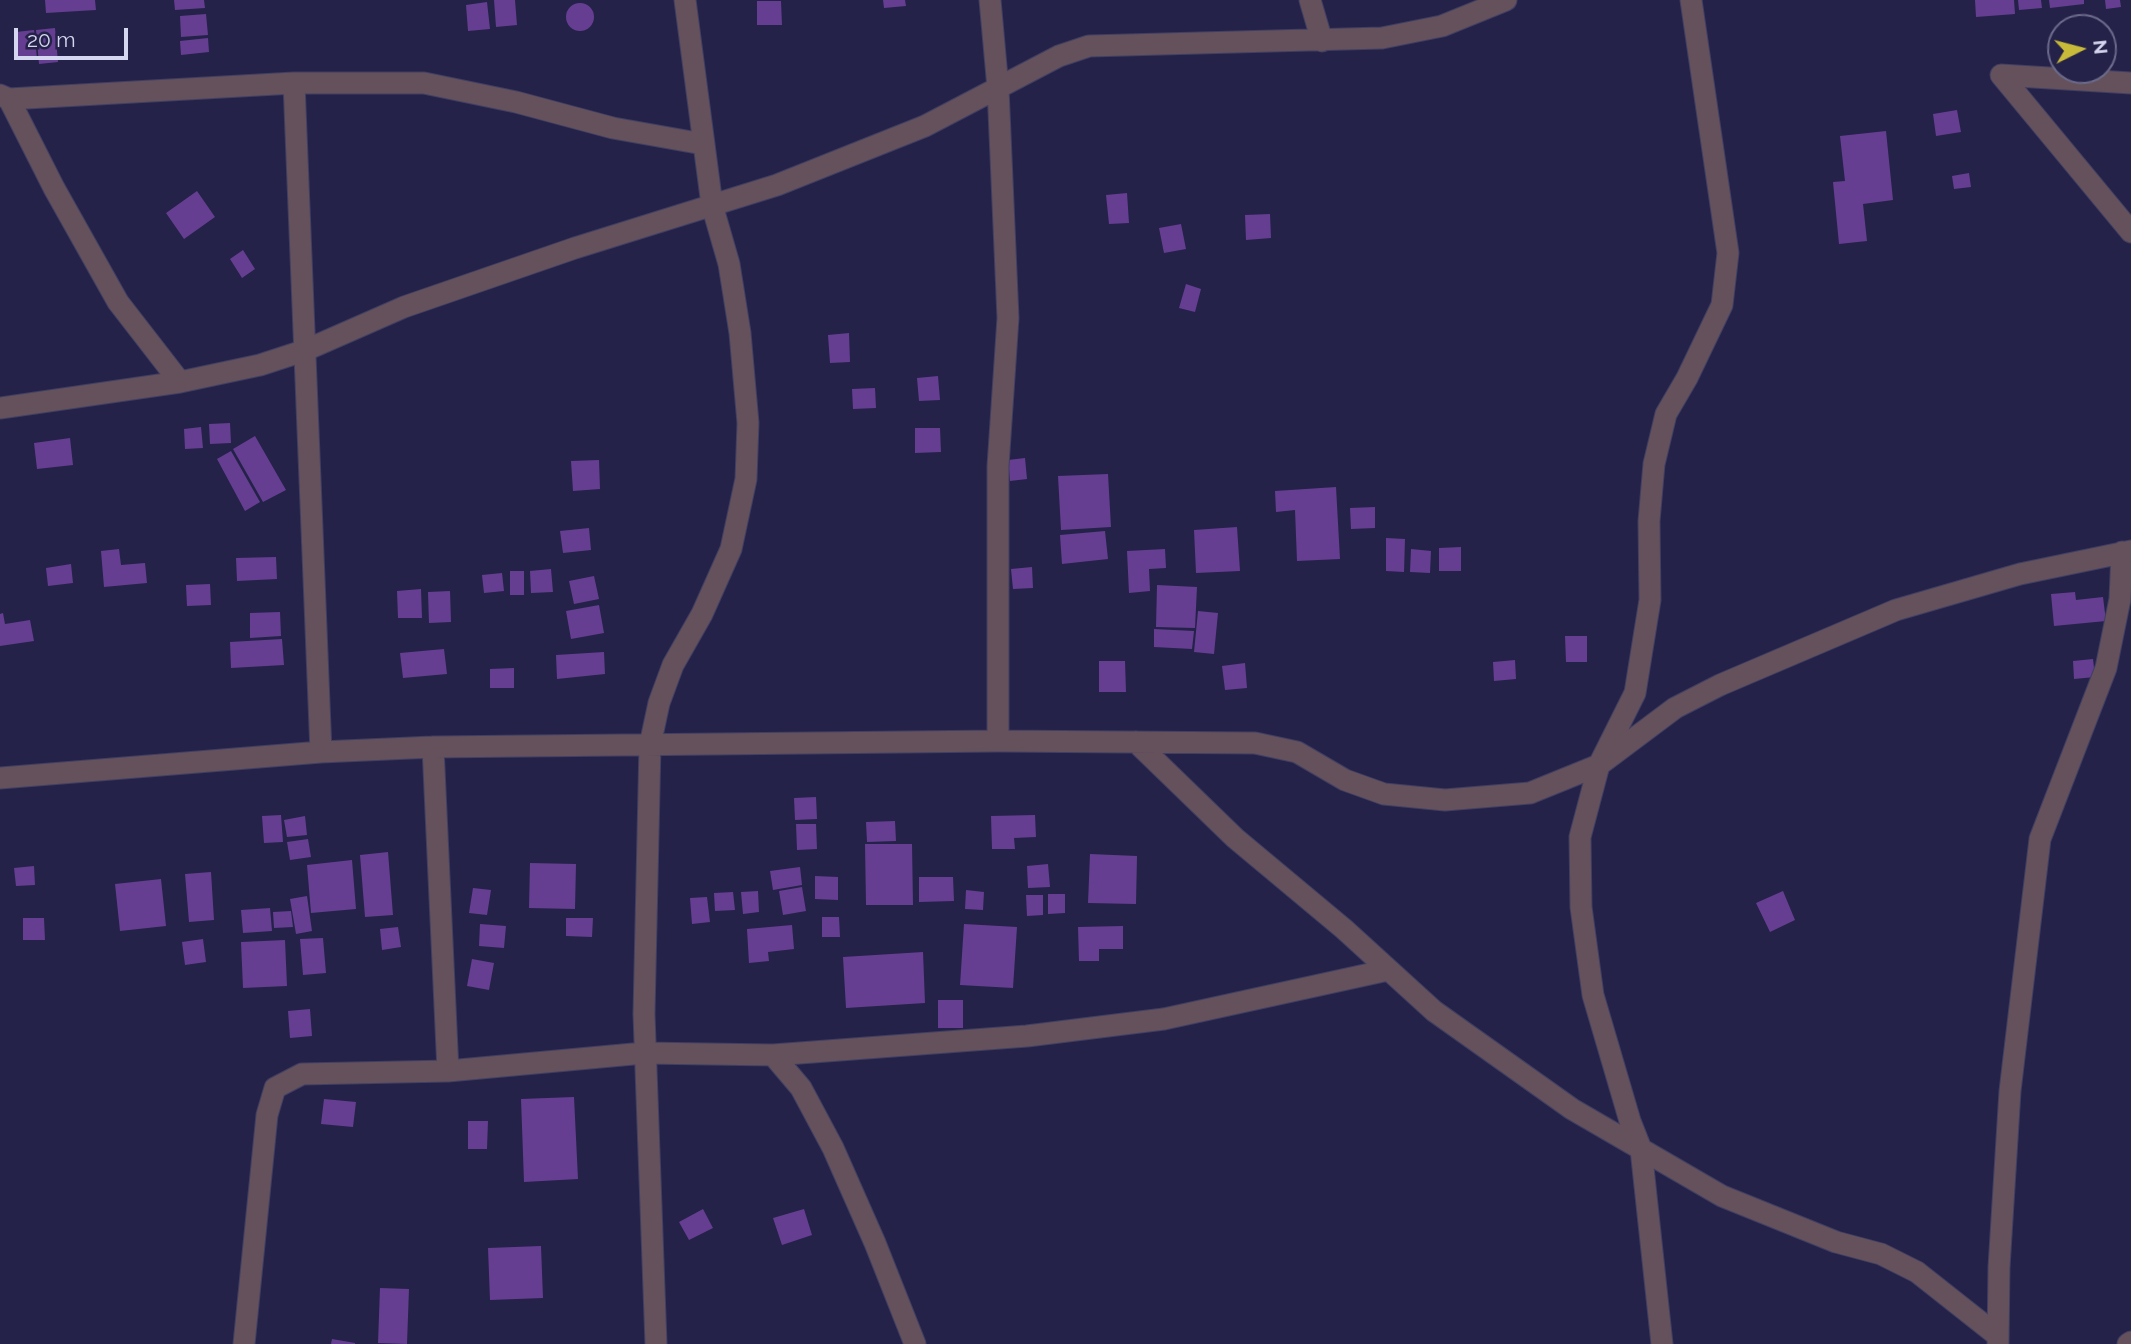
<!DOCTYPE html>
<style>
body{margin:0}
#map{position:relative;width:2131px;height:1344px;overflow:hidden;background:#242248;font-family:Raleway,sans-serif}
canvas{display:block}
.north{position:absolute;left:2047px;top:14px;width:70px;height:70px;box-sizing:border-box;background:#242248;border:2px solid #6b6a8b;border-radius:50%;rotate:84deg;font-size:19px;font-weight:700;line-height:28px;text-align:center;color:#d5d6ef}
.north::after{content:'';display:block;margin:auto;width:24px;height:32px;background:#c9bb3a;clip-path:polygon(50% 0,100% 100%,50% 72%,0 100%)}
.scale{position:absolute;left:14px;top:28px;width:114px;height:32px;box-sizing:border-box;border:4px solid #d5d6ef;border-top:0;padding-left:9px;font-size:21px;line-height:24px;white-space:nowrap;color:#d5d6ef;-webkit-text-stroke:5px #242248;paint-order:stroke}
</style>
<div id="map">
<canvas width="2131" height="1344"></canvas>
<div class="north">N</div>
<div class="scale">20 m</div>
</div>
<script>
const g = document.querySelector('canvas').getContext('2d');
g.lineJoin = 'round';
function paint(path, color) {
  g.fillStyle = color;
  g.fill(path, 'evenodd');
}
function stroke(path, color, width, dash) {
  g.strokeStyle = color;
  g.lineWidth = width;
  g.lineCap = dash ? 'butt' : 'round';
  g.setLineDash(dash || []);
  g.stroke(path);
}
paint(new Path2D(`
 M45 0H95L96 10 46 13Z
 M174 0H204L205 8 175 10Z
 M494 0H515L517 25 496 27Z
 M883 0H905L906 6 884 8Z
 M1975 0H2014L2015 14 1976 17Z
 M2018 0H2041L2042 8 2019 10Z
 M2049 0H2084V4L2050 8Z
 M2105 0H2120L2121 7 2106 9Z
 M757 1H781L782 25H757Z
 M487 2 490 29 468 31 466 5Z
 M566 17a14 14 0 1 1 28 0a14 14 0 1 1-28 0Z
 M206 14 208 35 181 37 180 16Z
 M55 28 58 62 39 64 36 30Z
 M34 30 37 58 18 60 16 32Z
 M208 38 209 52 181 55 180 41Z
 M1957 110 1961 132 1936 136 1933 114Z
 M1886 131 1893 200 1863 204 1867 241 1839 244 1833 182 1845 181 1840 136Z
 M1969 173 1971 187 1954 189 1952 176Z
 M197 191 215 217 184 239 166 213Z
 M1127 193 1129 223 1109 224 1106 195Z
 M1270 214 1271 238 1246 240 1245 215Z
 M1181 224 1186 249 1164 253 1159 228Z
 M243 250 255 269 242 278 230 259Z
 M1186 284 1201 289 1195 312 1179 308Z
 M849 333 850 362 830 363 828 335Z
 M938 376 940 400 919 401 917 378Z
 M875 388 876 408 853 409 852 389Z
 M230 423 231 443 210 444 209 424Z
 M201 427 203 448 185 449 184 429Z
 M915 428H940L941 452 915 453Z
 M255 436 286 490 263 502 233 449Z
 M70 438 73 465 37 469 34 443Z
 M231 451 260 502 245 511 217 459Z
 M1025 458 1027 479 1010 481 1008 460Z
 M599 460 600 489 573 491 571 461Z
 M1108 474 1111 527 1061 530 1058 476Z
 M1336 487 1340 559 1297 561 1295 510 1276 512 1275 491Z
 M1375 507V528L1351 529 1350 508Z
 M1237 527 1240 571 1196 573 1194 530Z
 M589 528 591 550 563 553 560 531Z
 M1105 531 1108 559 1062 564 1060 535Z
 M1386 538 1405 539 1404 572 1386 571Z
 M1461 547V571H1439V548Z
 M119 549 121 565 145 563 147 583 104 587 101 551Z
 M1165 549 1166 568 1149 569 1150 591 1129 593 1127 551Z
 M1411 549 1431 551 1430 573 1410 572Z
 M276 557 277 579 237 581 236 558Z
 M71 564 73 583 48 586 46 568Z
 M1032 567 1033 588 1013 589 1011 569Z
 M551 569 553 592 531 593 530 571Z
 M510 571H524V595H510Z
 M502 573 504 591 484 593 482 575Z
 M594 576 599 599 574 604 569 581Z
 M210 584 211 605 187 606 186 585Z
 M1157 585 1197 587 1195 628 1156 627Z
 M421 589 422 618H398L397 591Z
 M450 591 451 622 429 623 428 592Z
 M2075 592 2076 600 2103 597 2106 621 2054 626 2051 594Z
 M599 605 604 633 571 639 566 611Z
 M1198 611 1218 613 1214 654 1194 652Z
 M280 612 281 636 250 638V613Z
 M3 613 5 624 30 620 34 641 0 646V614Z
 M1154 629 1194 631 1192 649 1154 647Z
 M1565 636H1587V662H1566Z
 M282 639 284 665 231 668 230 642Z
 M444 649 447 674 403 678 400 653Z
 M604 652 605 674 557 679 556 655Z
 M2093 659 2095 677 2074 679 2073 661Z
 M1515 660 1516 679 1494 681 1493 662Z
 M1099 661H1125L1126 692H1099Z
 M1245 663 1247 688 1225 690 1222 666Z
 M514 668V688H490V669Z
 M816 797 817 819 795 820 794 798Z
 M281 815 283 842 264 843 262 816Z
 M1035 815 1036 837 1014 838 1015 849H992L991 816Z
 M305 816 307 835 287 837 284 820Z
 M895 821 896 841 867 842 866 822Z
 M796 824H816L817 849 797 850Z
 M308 839 311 857 290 860 287 842Z
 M865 844H912L913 905H866Z
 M388 852 393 915 365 917 360 855Z
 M1090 854 1137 856 1136 904 1088 903Z
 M352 860 356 909 311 913 307 865Z
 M530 863 576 864 575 909 529 908Z
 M1048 864 1050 887 1028 888 1027 866Z
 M34 866 35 885 16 886 14 868Z
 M800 867 802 885 773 890 770 871Z
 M211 872 214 920 189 922 185 874Z
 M815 876 838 877V900L815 899Z
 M919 877H953L954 901 919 902Z
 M161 879 166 926 120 931 115 884Z
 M802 887 806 911 783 915 779 891Z
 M473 888 491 890 487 915 469 913Z
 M966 890 984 892 983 910 965 909Z
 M758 891 759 912 743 914 741 892Z
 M1783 891 1795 920 1770 932 1756 903Z
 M733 892 735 910 715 911 714 893Z
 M1048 894H1065V913L1048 914Z
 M1026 895H1043V915L1027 916Z
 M307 896 312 931 296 934 290 899Z
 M707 897 710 922 692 924 690 898Z
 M270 908 272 931 243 933 241 910Z
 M291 911 293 927 274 928 273 912Z
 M822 917H839L840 937H822Z
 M23 918H44L45 940H23Z
 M566 918H593L592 937 566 936Z
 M480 924 506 926 504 948 479 946Z
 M964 924 1017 927 1013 988 960 985Z
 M792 925 794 949 768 952 769 961 749 963 747 929Z
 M1123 926V949H1099V961H1079L1078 927Z
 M398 927 401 947 382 950 380 929Z
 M323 938 326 973 303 975 300 939Z
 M203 939 206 962 185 965 182 942Z
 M285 940 287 986 243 988 241 942Z
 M923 952 925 1003 846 1008 843 957Z
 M472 959 494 963 489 990 467 986Z
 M938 1000H963V1028H938Z
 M310 1009 312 1036 290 1038 288 1011Z
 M574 1097 578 1179 524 1182 521 1099Z
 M324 1099 356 1102 353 1127 321 1124Z
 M468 1121H488L487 1149H468Z
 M703 1209 713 1228 689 1240 679 1222Z
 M804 1209 812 1235 782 1245 773 1218Z
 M541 1246 543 1298 490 1300 488 1248Z
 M380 1288 409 1289 407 1344 378 1343Z
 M332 1339 355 1343V1344H331Z`), '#653e91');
const street = new Path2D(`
 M990 0 998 88 1008 318 998 466V741
 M1310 0 1322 41
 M294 83 321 752
 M2131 83 2001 75 2131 232
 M0 95 9 99 294 83H424L516 102 613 128 703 144
 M9 99 54 188 118 302 180 382
 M0 408 180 382 260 365 306 350 404 307 575 248 777 185 925 126 1059 56 1089 46 1382 38 1442 26 1506 0
 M1136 742 1235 838 1344 929 1434 1011 1572 1109 1722 1196 1836 1242 1881 1254 1917 1272 1998 1336
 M433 747 448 1071
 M0 778 321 752 433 747 998 741 1255 743 1297 752 1345 780 1384 794 1445 800 1530 793 1599 765 1675 708 1720 685 1896 610 2020 574 2131 551
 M773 1055 801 1088 833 1148 875 1243 915 1344
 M244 1344 267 1115 275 1088 302 1074 448 1071 644 1053 773 1055 1027 1036 1164 1019 1388 970
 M656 1344 644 1014 650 745 659 703 673 665 702 614 731 549 746 479 748 423 740 333 729 264 712 205 685 0
 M1662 1344 1641 1149 1630 1121 1593 995 1581 907 1580 837 1599 765 1635 693 1650 600 1649 521 1654 464 1666 414 1687 378 1722 305 1728 253 1691 0
 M1998 1344 1999 1267 2010 1091 2040 839 2106 668 2120 599 2122 552
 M2128 1344 2131 1342`);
stroke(street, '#403f63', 23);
stroke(street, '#64515c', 21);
</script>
